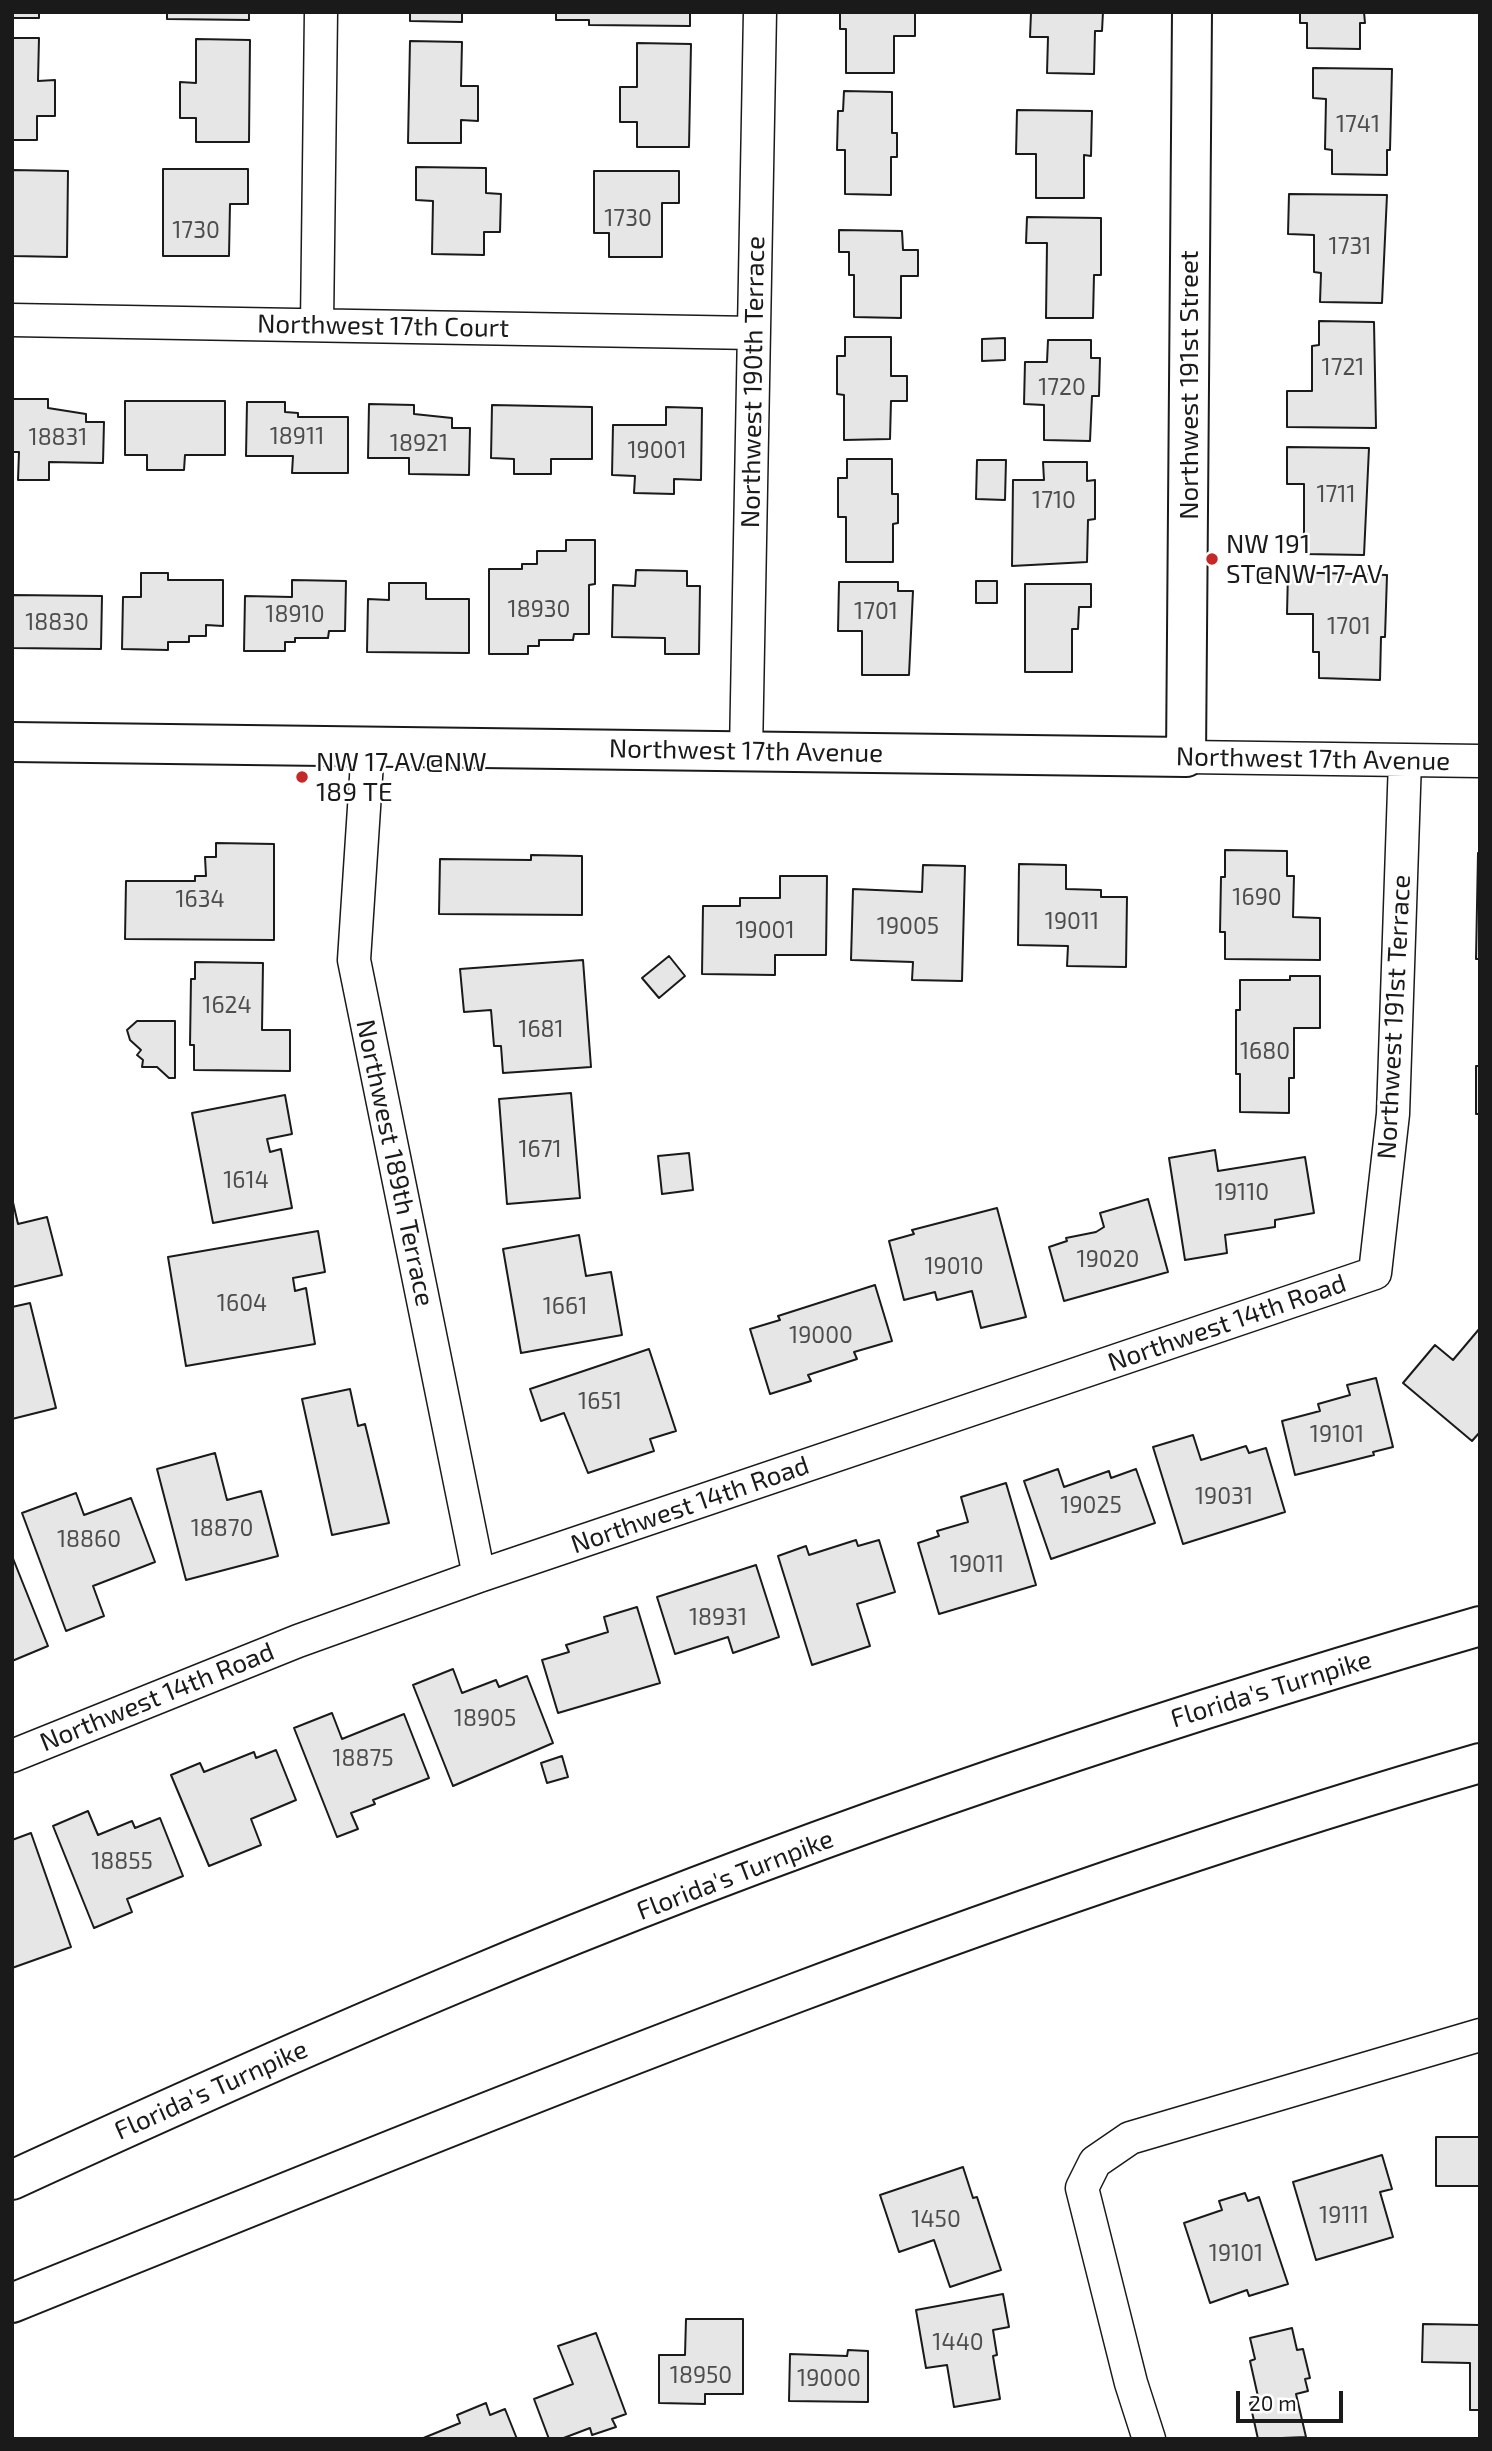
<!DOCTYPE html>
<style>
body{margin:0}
#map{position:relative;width:1492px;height:2451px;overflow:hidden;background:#fff;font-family:"Exo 2",sans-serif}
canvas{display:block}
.frame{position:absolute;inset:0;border:14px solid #1a1a1a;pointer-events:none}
.scale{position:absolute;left:1236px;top:2391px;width:107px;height:32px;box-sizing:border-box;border:4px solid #1a1a1a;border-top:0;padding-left:9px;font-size:21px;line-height:24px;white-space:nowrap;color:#1a1a1a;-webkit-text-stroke:5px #fff;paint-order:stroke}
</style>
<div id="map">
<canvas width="1492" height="2451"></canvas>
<div class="frame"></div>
<div class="scale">20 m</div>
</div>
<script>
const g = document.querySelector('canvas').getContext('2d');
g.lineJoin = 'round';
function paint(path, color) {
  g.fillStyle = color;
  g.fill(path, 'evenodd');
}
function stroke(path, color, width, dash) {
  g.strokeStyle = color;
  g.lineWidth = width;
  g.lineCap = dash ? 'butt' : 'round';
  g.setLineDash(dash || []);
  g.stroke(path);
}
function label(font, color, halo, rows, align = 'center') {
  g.font = font + ' "Exo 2",sans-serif';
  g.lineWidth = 5;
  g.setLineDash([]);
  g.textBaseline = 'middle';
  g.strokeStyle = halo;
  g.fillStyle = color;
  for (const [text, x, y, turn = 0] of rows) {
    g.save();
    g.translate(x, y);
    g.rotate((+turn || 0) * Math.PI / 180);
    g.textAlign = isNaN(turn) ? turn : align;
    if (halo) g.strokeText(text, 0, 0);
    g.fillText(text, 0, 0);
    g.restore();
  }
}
const building = new Path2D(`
 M12 12H39V18H12Z
 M167 12H249V20L167 19Z
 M410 12H462V22L410 21Z
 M556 12H690V26L589 25V20H556Z
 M840 12H915V36H894V73H846V29H840Z
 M1049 12H1103L1102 31H1095L1094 74 1047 73 1048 37H1030L1031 13Z
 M1300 12H1364L1365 23H1360V49L1307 48V23H1300Z
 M12 38H39L38 81 55 80V116H37V140H12Z
 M196 39 250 40 249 142H196V118H180V82L196 83Z
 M410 41 462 42 461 86H478V121L461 120V143H408Z
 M637 43 691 44 689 147H637V122H620V87H637Z
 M1313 68 1392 69 1390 150H1387V175L1332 174V150L1325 149 1326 99 1313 98Z
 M844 91 892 92V133H897V157H891V195L845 194V150H837L838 111H843Z
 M1017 110 1092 111 1091 156 1084 155V198H1036V154H1016Z
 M416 167 486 168V193L501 194 500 232H484V255L432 254 433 201 416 200Z
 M163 169H248V204H230L229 256H163Z
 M12 170 68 171 67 257 12 256Z
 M594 171H679V203H662V257H609V233H594Z
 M1289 194 1387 195 1382 303 1320 302 1321 273 1314 272V235L1288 234Z
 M1027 217 1101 218V275H1094L1093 318H1046L1047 243H1026Z
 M839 230 902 231 903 250H918V276H901V318L854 317V275H849V252H839Z
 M1319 321 1374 322 1376 428 1287 427V391H1312V346L1319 345Z
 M845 337H891V376H907V401H891L890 439 844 440V395L837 394V356H845Z
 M1005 338V360L982 361V339Z
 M1048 340H1091V358H1100L1099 396H1092L1090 441 1044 440V405L1024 404 1025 362H1047Z
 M12 399H48V408L86 414V422H104L103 463 49 462V480H18L19 452H12Z
 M125 401H225V455H185L184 470H147V455H125Z
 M247 402H285V412L298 413V417H348V473H292L293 456H246Z
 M369 404 414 405V414L452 418V428H470L469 475 409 474V458H368Z
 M492 405 592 407V459H551V474H514V459L491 458Z
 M666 407 702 408 701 480 674 479V494L634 493 635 476 612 475 613 425H666Z
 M1287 447 1369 448 1364 555 1304 554V484H1287Z
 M847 459H892V494H898V523L893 524V562H846V517H838V478H847Z
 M977 460H1006L1005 500 976 499Z
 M1043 462H1087V481L1095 480V519L1088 520 1087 562 1012 566 1013 480H1044Z
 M566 540H595V584L589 585V634H574L573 640H539V646H528V654H489V569H522V564H537V551H566Z
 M636 570 687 571V586H700L699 654H665V638L612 637 613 585 635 586Z
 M1288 572 1387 575 1385 637H1381L1380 680 1319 678V652H1313V614H1287Z
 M141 573H168V580H223V626L206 625V636H189V642H168V650L122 649 123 597H141Z
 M292 580 346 581 345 631H329L328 638H295V642H285V651H244L245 596 292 597Z
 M976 581H997V603H976Z
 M839 582H898V591H913L909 675H862V631H838Z
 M389 583H426V599H469V653L367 652 368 599 389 600Z
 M1025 584H1091V607H1079L1078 629H1072V672H1025Z
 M12 595 102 596 101 649 12 648Z
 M216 843 274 844V940L125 939 126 881H195V876H206L205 857H216Z
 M1225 850 1287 851V876H1294L1293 917 1320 918V960L1225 959V932H1220L1221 877H1225Z
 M1478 853H1480V959H1476Z
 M531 855 582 856V915L439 914 440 859 531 860Z
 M1019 864 1066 865V889L1101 890V897H1127L1126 967 1067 966 1068 946 1018 945Z
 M923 865 965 866 962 981 912 980 913 962 851 960 853 889 922 892Z
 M780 876H827L826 955H775V975L702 974 703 906H740V898H780Z
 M669 956 685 976 659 998 642 978Z
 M583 960 591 1067 503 1073 501 1046H494L491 1010 464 1012 460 969Z
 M195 962 263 963 262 1030H290V1071L194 1070V1045H190L191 979H195Z
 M1290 976H1320V1028H1294V1078H1289V1113L1240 1112V1074H1236V1010H1240V980H1290Z
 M137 1021H175V1078H169L157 1067H142L143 1060 137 1055 141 1050 130 1040 127 1030Z
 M1476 1066H1480V1114H1476Z
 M571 1093 580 1198 507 1204 499 1099Z
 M285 1095 292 1134 267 1139 270 1152 281 1149 292 1208 213 1223 192 1113Z
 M1215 1150 1218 1171 1305 1157 1314 1213 1275 1220V1227L1225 1235 1227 1253 1185 1260 1169 1158Z
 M689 1153 693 1190 662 1194 658 1156Z
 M12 1198 18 1224 47 1217 62 1275 12 1287Z
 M1148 1199 1168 1272 1064 1301 1049 1247 1067 1241 1066 1238 1096 1232 1104 1227 1100 1213Z
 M997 1208 1026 1317 981 1328 972 1291 937 1300 935 1292 904 1300 889 1241 914 1234 912 1230Z
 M318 1231 325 1272 293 1278 295 1291 306 1288 315 1344 186 1366 168 1257Z
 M579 1235 586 1276 611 1272 622 1335 521 1353 503 1249Z
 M875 1285 892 1341 854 1352 857 1359 808 1375 811 1381 770 1394 750 1329 780 1320 778 1316Z
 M30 1303 56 1408 12 1419V1307Z
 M1480 1328V1432L1472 1441 1403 1383 1435 1345 1453 1360Z
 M649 1349 676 1431 650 1439 654 1451 588 1473 564 1413 541 1421 530 1389Z
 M1376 1378 1393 1447 1373 1452 1374 1455 1295 1475 1282 1421 1320 1411 1318 1404 1350 1395 1347 1385Z
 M350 1389 358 1426 365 1424 389 1523 332 1535 302 1399Z
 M1193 1435 1201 1460 1246 1446 1249 1453 1266 1448 1285 1512 1183 1544 1153 1447Z
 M215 1453 227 1500 261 1491 278 1556 186 1580 157 1469Z
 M1058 1469 1064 1487 1109 1471 1111 1478 1136 1469 1155 1523 1051 1559 1024 1481Z
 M1006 1483 1036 1585 939 1614 918 1543 939 1536 937 1531 968 1522 961 1497Z
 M76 1493 84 1515 131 1498 155 1562 93 1586 104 1616 66 1631 22 1513Z
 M856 1540 858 1546 879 1540 895 1592 857 1604 870 1646 812 1665 778 1556 806 1546 809 1555Z
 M12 1556 48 1646 12 1661Z
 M756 1565 779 1637 733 1653 728 1637 675 1654 657 1597Z
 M637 1607 660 1683 558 1713 542 1660 569 1652 566 1645 608 1632 604 1617Z
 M453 1669 462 1693 496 1680 499 1687 527 1676 553 1743 453 1786 413 1685Z
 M332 1713 342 1739 404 1714 429 1778 373 1800 375 1804 351 1813 358 1829 337 1837 294 1728Z
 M276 1750 296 1800 251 1819 261 1845 209 1866 171 1775 200 1763 204 1772 254 1752 256 1758Z
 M562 1756 568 1777 547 1783 541 1763Z
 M88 1811 98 1835 132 1821 135 1828 160 1818 183 1876 127 1899 132 1912 94 1928 53 1826Z
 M31 1833 71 1947 12 1968V1840Z
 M1436 2137H1480V2243L1479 2186H1436Z
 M1382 2155 1392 2189 1380 2192 1393 2237 1316 2260 1293 2182Z
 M963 2167 973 2198 977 2197 1001 2270 950 2287 934 2240 899 2252 880 2195Z
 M1245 2193 1248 2201 1259 2197 1288 2284 1249 2296 1247 2290 1210 2303 1184 2223 1222 2210 1219 2201Z
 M1003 2294 1009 2327 993 2330 997 2355 993 2356 1000 2399 954 2407 947 2365 926 2368 916 2310Z
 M686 2319H743V2394H705V2404L659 2403V2355H685Z
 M1423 2324 1480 2325V2410H1470V2363L1422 2362Z
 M1292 2328 1297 2350 1303 2349 1310 2378 1305 2379 1308 2391 1296 2394 1306 2437 1258 2439 1250 2403 1259 2401 1250 2361 1255 2359 1250 2338Z
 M596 2333 626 2414 612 2419 616 2427 592 2435 590 2428 561 2439H549L534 2399 573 2384 558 2346Z
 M848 2350 868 2351V2402L789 2401 790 2354 847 2356Z
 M486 2403 490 2415 505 2409 517 2439H421L460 2423 457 2415Z`);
paint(building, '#e6e6e6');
stroke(building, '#1a1a1a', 2);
const street = new Path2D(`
 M12 320 754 333
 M317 324 321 12
 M368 747 354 960 479 1576
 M746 752 760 12
 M1186 757 1480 761
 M12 1756 298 1641 479 1576 1375 1273 1393 1114 1405 760
 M1149 2439 1131 2383 1082 2188 1095 2162 1130 2138 1480 2035`);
const secondary = new Path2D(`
 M12 742 1186 757 1192 12`);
const highway = new Path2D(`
 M12 2180C160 2112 309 2045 459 1982 791 1842 1134 1726 1480 1626
 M12 2303C493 2109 981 1907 1480 1763`);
stroke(street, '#1a1a1a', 35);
stroke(secondary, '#1a1a1a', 42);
stroke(highway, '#1a1a1a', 42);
stroke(street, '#fff', 32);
stroke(secondary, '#fff', 38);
stroke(highway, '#fff', 38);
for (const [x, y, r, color] of [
 [1212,559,7,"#c62828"],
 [302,777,7,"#c62828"]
]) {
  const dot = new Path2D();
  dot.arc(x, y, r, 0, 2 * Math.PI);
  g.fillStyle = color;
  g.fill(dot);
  stroke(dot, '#fff', 2.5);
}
label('23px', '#4d4d4d', null, [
 ["1741",1358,124],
 ["1730",628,218],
 ["1730",196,230],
 ["1731",1350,246],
 ["1721",1343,367],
 ["1720",1062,387],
 ["18911",297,436],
 ["18831",58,437],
 ["18921",419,443],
 ["19001",657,450],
 ["1711",1336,494],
 ["1710",1054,500],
 ["18930",539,609],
 ["1701",876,611],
 ["18910",295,614],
 ["18830",57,622],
 ["1701",1349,626],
 ["1690",1257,897],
 ["1634",200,899],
 ["19011",1072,921],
 ["19005",908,926],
 ["19001",765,930],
 ["1624",227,1005],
 ["1681",541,1029],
 ["1680",1265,1051],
 ["1671",540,1149],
 ["1614",246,1180],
 ["19110",1242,1192],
 ["19020",1108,1259],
 ["19010",954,1266],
 ["1604",242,1303],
 ["1661",565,1306],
 ["19000",821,1335],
 ["1651",600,1401],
 ["19101",1337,1434],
 ["19031",1224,1496],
 ["19025",1091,1505],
 ["18870",222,1528],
 ["18860",89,1539],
 ["19011",977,1564],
 ["18931",718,1617],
 ["18905",485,1718],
 ["18875",363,1758],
 ["18855",122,1861],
 ["19111",1344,2215],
 ["1450",936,2219],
 ["19101",1236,2253],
 ["1440",958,2342],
 ["18950",701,2375],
 ["19000",829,2378]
]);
label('26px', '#1a1a1a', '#fff', [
 ["Northwest 17th Court",383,326,1],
 ["Northwest 190th Terrace",753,382,-89],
 ["Northwest 191st Street",1189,385,-90],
 ["Northwest 17th Avenue",746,751,1],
 ["Northwest 17th Avenue",1313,759,1],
 ["Northwest 191st Terrace",1394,1017,-87],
 ["Northwest 189th Terrace",395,1163,78],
 ["Northwest 14th Road",1227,1323,-19],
 ["Northwest 14th Road",690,1505,-19],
 ["Florida's Turnpike",1271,1689,-17],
 ["Northwest 14th Road",157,1697,-22],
 ["Florida's Turnpike",735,1875,-21],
 ["Florida's Turnpike",211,2090,-24]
]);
label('26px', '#1a1a1a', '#fff', [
 ["NW 191",1226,544],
 ["ST@NW 17 AV",1226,574],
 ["NW 17 AV@NW",316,762],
 ["189 TE",316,792]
], 'left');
</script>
